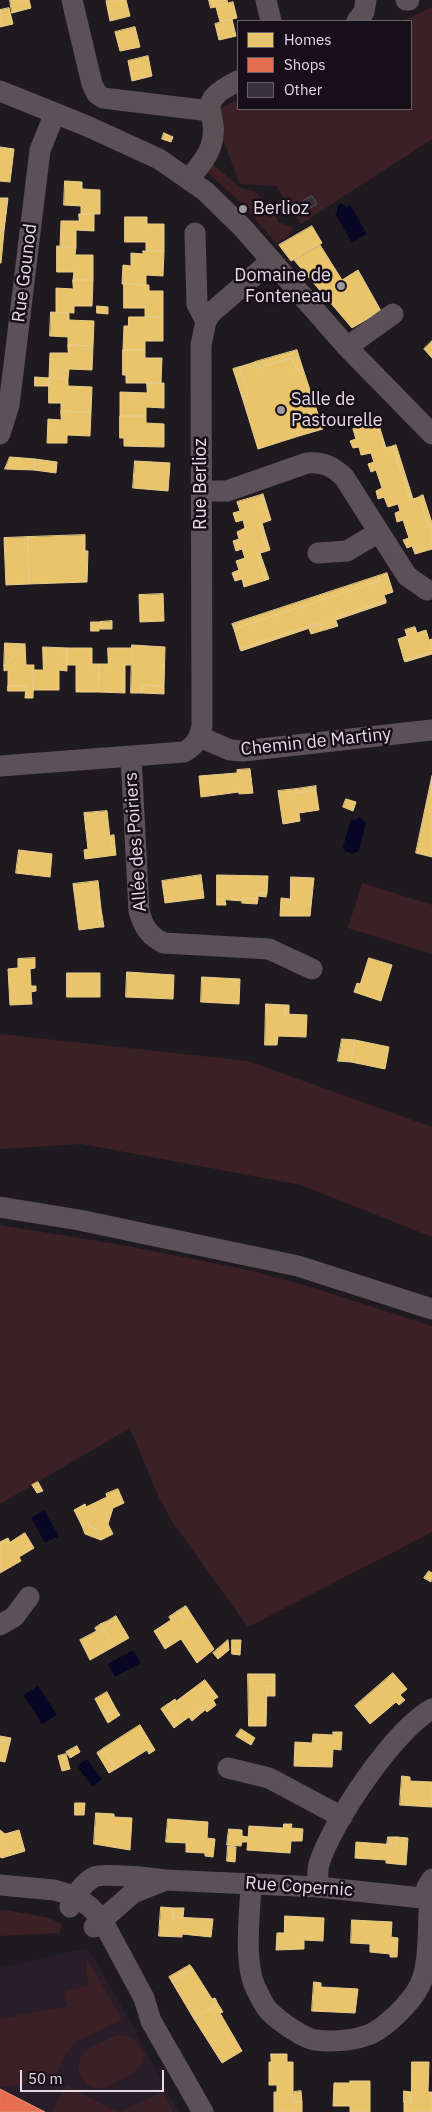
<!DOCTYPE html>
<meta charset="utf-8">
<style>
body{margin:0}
#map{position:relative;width:432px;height:2112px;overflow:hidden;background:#1f1a1f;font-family:"IBM Plex Sans",sans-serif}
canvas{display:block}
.legend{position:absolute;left:237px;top:20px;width:175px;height:90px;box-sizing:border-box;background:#170f18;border:1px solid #696169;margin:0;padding:6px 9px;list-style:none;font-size:15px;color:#e3dde3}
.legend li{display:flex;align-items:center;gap:10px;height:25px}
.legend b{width:25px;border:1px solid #696169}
.scale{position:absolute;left:20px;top:2070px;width:144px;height:22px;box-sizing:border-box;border:2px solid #e3dde3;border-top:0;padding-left:6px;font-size:15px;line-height:18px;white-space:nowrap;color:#e3dde3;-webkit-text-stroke:4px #170f18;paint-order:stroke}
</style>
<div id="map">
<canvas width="432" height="2112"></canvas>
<ul class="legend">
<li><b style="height:14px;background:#e9c46a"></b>Homes</li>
<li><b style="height:14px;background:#e76f51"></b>Shops</li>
<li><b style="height:14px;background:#37323c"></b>Other</li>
</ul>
<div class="scale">50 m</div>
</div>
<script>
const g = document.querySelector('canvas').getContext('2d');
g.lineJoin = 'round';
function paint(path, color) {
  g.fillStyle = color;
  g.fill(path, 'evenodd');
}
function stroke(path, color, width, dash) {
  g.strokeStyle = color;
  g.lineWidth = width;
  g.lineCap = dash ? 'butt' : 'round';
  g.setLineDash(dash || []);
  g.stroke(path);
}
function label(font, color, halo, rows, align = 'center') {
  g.font = font + ' "IBM Plex Sans",sans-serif';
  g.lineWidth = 5;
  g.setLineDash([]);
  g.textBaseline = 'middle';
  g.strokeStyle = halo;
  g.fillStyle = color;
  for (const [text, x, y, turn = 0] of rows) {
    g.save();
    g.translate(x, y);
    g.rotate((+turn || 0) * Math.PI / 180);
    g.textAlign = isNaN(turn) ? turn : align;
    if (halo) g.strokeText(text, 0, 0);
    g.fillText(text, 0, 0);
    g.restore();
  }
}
paint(new Path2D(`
 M87 1948 115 1994 179 2112H0V1968Z`), '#291d29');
paint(new Path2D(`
 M432 7V139L301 224 276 186 240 184 214 117 224 106 238 100V109H411V21H402Z
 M212 163 240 188 254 191 272 208 278 222 294 228 288 237 276 243 238 200 206 171Z
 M362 883 432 905V954L348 928Z
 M0 1034 248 1061 432 1127V1237L301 1185 82 1144 0 1149Z
 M0 1225 122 1245 249 1270 314 1288 432 1326V1532L248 1627 173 1523 159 1498 130 1428 0 1504Z
 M6 1910 50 1918 62 1925 59 1933 0 1936V1911Z
 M86 1957 122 2020 76 2042 66 2053 55 2078 0 2087V2019L67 2006 64 1992 88 1986Z
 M117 2035 134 2038C153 2060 142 2069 120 2080 115 2082 108 2087 102 2088 83 2091 70 2064 86 2051 94 2044 107 2040 117 2035Z
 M66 2085 117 2112H52Z
 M163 2092 173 2112H118Z`), '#3b2025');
paint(new Path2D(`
 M341 203 346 207 350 205 367 234 352 243 335 214 337 212V206Z
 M360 817 366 823 359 851 352 854 345 851 343 847 351 819 355 820Z
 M44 1510 59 1536 45 1543 31 1518Z
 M133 1650 141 1663 115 1677 108 1664Z
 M38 1686 57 1715 42 1724 23 1695Z
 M87 1759 102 1779 92 1787 77 1766Z`), '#080625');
const homes = new Path2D(`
 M10 0H29L31 8 12 13Z
 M110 0H126L130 16 110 21 106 1Z
 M209 0H227L228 4 211 8Z
 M233 2 237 18 220 22 216 7Z
 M9 8 13 24 0 27V10Z
 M232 19 236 36 219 40 215 24Z
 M135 27 140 47 120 51 115 32Z
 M148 56 152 76 132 81 128 61Z
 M164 133 173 137 171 142 162 139Z
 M0 147 14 149 10 182 0 181Z
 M65 181 82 182V189L100 190V214H81V206L64 205Z
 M0 198H8L4 231 0 230Z
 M79 214H94V231L76 230V247H60L61 221H79Z
 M125 217H147V224H164V251H146V242H125Z
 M312 226 322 243 291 261 279 245Z
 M0 230 4 231 1 263H0Z
 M320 245 342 280 358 270 381 311 352 328 294 260Z
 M57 246 76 247 75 255H93V280H73L74 272H57Z
 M143 251H164L163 276 146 275V285L122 284 123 265 131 266V253L143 254Z
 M73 280H93L92 306H74V313L56 312V288L73 289Z
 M124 284 149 285V291H163V317H145V308H124Z
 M97 306 108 307V314L97 313Z
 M51 312 69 313V320L94 321 93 346 68 345V337L50 336Z
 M129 317H163V341H145V350H123L124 326H128Z
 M432 341V358L424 349Z
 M68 345 93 346 92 370 69 369 68 379 49 378 50 353H68Z
 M123 350H145V358H162L161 383H126V375H123Z
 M297 350 303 369 297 371 292 358 257 368 255 362Z
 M292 358 297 371 303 369 321 423 297 431 299 436 258 449 242 397 248 395 239 367 255 362 257 368Z
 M239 367 248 395 242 397 233 369Z
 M35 377 49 378V386H35Z
 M49 378 68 379V386L92 387 91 412 61 411V403H49Z
 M147 383H164V408L146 407V416H120V392L147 393Z
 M61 411 91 412 90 436 67 435V443H47L48 419 61 420Z
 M120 416H146V423L164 424V447L124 446V438H120Z
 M378 422 386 448H384L376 423Z
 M321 423 323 429 299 436 297 431Z
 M376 423 384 448 393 446 410 500 419 497 432 536V549L415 554 412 546 407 548 403 540 409 538 403 520 397 522 395 513 400 511 398 504 388 507 384 497 378 499 376 491 382 488 376 470 371 472 368 464 374 462 371 453 361 455 359 447 353 448 350 441 356 439 353 429Z
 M396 445 413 499 410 500 393 446Z
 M10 457 35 459 34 470 5 469Z
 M35 459 57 462 56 473 34 470Z
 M135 461 170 463 168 491 133 488Z
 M263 494 271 520 268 521 261 495Z
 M261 495 268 521 260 524 267 551 257 554 266 580 244 587 242 579 235 581 232 573 239 570 236 561 245 558 242 549 236 551 233 541 239 539 237 532 245 528 243 520 236 522 233 513 240 511 237 502Z
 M423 495 432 523V536L419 497Z
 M262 523 270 550 267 551 260 524Z
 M85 535V551H88L87 582 29 584 28 537Z
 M28 537 29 584 6 585 4 538Z
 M260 553 269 579 266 580 257 554Z
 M387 573 393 592 384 595 386 601 335 618 338 626 311 634 309 629 322 624 321 622 240 649 234 629 379 581 378 576Z
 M378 576 379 581 234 629 232 624Z
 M163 594 164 621 140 622 139 595Z
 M386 601V603L336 620 335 618Z
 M112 621V629H100V622Z
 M91 622H100L99 631H91Z
 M321 622 322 624 241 651 240 649Z
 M415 627 417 633 426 630 429 640 432 639V652L404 660 398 639 407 636 405 630Z
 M5 643 25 644 4 666Z
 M25 644 26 665H34L33 698H25L26 686H8V670L4 671V666Z
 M132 645 165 647 164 686 142 685V693H131Z
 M43 647 67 648V671L59 670V690H33L34 670H43Z
 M67 648H92V664H99L98 692H76V665H67Z
 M108 648H132L131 665H125V693L98 692 99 664H108Z
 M432 652V654L405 662 404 660Z
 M142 685 164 686V694L142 693Z
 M8 686H26V691H8Z
 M250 769 253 793 239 794V792L201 797 199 776 237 773V770Z
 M432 776V857L416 853Z
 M316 786V790L296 793V789Z
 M296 789V793L316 790 319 810 299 813 300 821 283 824 278 791Z
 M346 799 356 802 353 811 343 807Z
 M107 811 111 847 115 846 116 855 85 859 84 850 88 849 84 813Z
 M114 835 115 846 111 847 110 836Z
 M19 850 52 854 50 877 16 873Z
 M201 875 204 898 165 903 162 881Z
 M217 875 268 876 267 893H258V899L243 898V901L217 899Z
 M291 877 314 878 310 916H280L281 898 290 899Z
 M98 881 101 909 99 910 100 927 79 930 73 884Z
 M258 893H267L266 897 258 896Z
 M243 898 258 899 257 904 242 903Z
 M217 899 225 900 226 905H217Z
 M101 909 104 927H100L99 910Z
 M35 958V968L30 969 31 986H36V991L31 992 32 1004 10 1005 8 969 18 968V959Z
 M369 958 392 965 381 1001 354 992 357 983 360 984Z
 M127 972 174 975 173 999 126 997Z
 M67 973H100V997H67Z
 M202 977 240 979 239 1004 201 1002Z
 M266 1004 285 1005V1014L307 1015 306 1037 278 1036 277 1045H265Z
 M285 1005H289V1014H285Z
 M342 1039 355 1040 351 1062 338 1061Z
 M355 1040 389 1047 385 1069 351 1062Z
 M38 1482 43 1491 37 1493 32 1485Z
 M118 1489 124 1503 113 1508 108 1524 113 1534 101 1540 96 1529 90 1527 88 1523 82 1526 74 1510 85 1504 86 1507 107 1497 106 1494Z
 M88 1523 90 1527 96 1529 101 1540 85 1534 82 1526Z
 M25 1533 34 1548 19 1557 21 1561 0 1573V1542L8 1538 10 1542Z
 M429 1571 432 1573 431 1582 424 1578Z
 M186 1606 191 1614 183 1619 178 1611Z
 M178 1611 183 1619 191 1614 214 1649 197 1663 181 1639 165 1649 154 1631 171 1620 169 1617Z
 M116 1616 129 1638 115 1646 103 1628 110 1624 108 1621Z
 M108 1621 110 1624 103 1628 101 1624Z
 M101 1624 103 1628 97 1632 95 1628Z
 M103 1628 115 1646 90 1660 80 1640Z
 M228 1640 229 1650 218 1659 213 1653Z
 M232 1640H241L240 1655 232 1654Z
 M393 1673 407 1689 400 1695 405 1700 399 1705 396 1702 370 1724 355 1706Z
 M248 1674H275V1686H267L266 1726H249Z
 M205 1680 218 1697 213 1700 216 1705 207 1712 203 1707 197 1712 199 1715 192 1721 189 1717 182 1722 168 1704 175 1699 176 1701Z
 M267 1686H275V1696H267Z
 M107 1692 116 1709 104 1716 95 1699Z
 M168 1704 182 1722 174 1728 161 1709Z
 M203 1707 205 1710 199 1715 197 1712Z
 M116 1709 120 1715 108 1723 104 1716Z
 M140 1725 155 1750 149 1754 147 1750 116 1769 104 1748Z
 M241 1729 255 1738 251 1745 236 1736Z
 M333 1732H342L341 1750 333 1749 332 1767 294 1766 295 1742 312 1743 313 1734 333 1735Z
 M0 1736 11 1738 10 1742 0 1740Z
 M0 1740 10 1742 5 1762 0 1761Z
 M77 1746 80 1752 70 1758 66 1752Z
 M104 1748 116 1769 109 1773 97 1753Z
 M66 1754 70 1769 62 1771 58 1756Z
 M402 1776 410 1777V1781L432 1782V1807L400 1805Z
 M75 1803H85L84 1815H75Z
 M96 1813 114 1814V1817L132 1818 130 1850 94 1844Z
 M168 1819 208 1822 207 1838 215 1839 213 1857 205 1856V1853L186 1852V1843L166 1842Z
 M284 1824H292L291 1828 303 1829 302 1841H291L290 1853 247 1850 249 1826 283 1828Z
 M229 1829 242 1830V1836L248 1837 247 1842H242L241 1846 227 1845Z
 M0 1830 5 1834 19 1830 25 1851 2 1858 0 1857Z
 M388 1837H397L396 1845H387Z
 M397 1837 408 1838 406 1865 386 1863V1860L355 1858 356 1842 396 1845Z
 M228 1846 236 1847 235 1862 227 1861Z
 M161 1907 173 1908V1917L213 1919 211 1937 182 1934V1937L159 1936Z
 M173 1908H184L183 1917H173Z
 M285 1916 324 1918 323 1941 304 1940V1949L276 1950 277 1933H284Z
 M352 1920 392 1922 391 1937 398 1938 397 1957H390V1954L370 1952V1944L351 1943Z
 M190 1965 193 1969 172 1982 169 1977Z
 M193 1969 212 1999 215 1998 218 2004 194 2019 172 1982Z
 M314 1982 321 1983V1987L358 1989 355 2013 312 2011Z
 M218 2004 223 2012 220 2013 242 2051 222 2063 194 2019Z
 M271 2054H287V2062H293V2102H302V2112H274V2092H277V2085H269V2062H271Z
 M412 2062H429L428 2092H432V2112H404V2102H411Z
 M350 2081H370V2112H350V2106H333L334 2083H350Z
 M301 2091 302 2102H293L294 2092Z
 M404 2091 411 2092V2102H404Z`);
paint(homes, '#e9c46a');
stroke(homes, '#e7cc8e', 1);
const shops = new Path2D(`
 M0 2089 43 2111 45 2112H0Z`);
paint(shops, '#e76f51');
stroke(shops, '#e6907d', 1);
const building = new Path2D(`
 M312 196 317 204 308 209 303 201Z`);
paint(building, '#37323c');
stroke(building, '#585559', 1);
stroke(new Path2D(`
 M72 0 92 84 97 94 103 98 210 111
 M266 0 271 21
 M406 0H409
 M357 21 364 12 366 0
 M0 91 87 126 159 159 205 191 243 228 347 347 432 434
 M189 179C197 169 207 158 211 146 222 111 189 105 238 81
 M195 233 197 304 206 321
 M347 347 393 314
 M0 434 9 405 13 373 40 150 55 113
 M201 491H227L307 463C324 462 332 466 344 477L407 576 427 590
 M318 553 347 551 379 532
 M200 737 230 750 243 751 432 730
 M131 757 139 911C143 927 150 937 164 943L269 949 312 969
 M0 766 184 752C196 745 199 739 202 726L201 345 206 321 211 313 271 261
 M0 1207 79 1220 298 1266 432 1309
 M0 1625 14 1617 29 1597
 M228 1768 269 1778 342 1817
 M251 1884C250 1915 243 1962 256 1989 260 1996 264 2007 270 2012 279 2021 303 2038 315 2040 330 2042 350 2041 365 2036 383 2031 411 2003 420 1985 431 1960 427 1926 430 1899
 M0 1885 54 1890 75 1896 90 1907 102 1920 144 1998 151 2021 203 2112
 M318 1887C318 1880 317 1870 319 1864 332 1822 394 1730 432 1709
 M425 1898 427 1887 432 1879
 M70 1907C75 1895 82 1884 94 1877 103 1873 153 1878 165 1880L318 1887 432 1899
 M94 1927 133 1893 163 1881`), '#5d5158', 21);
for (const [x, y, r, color] of [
 [243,209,5,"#9e999e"],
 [341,286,5,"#9e999e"],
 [281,410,5,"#9e999e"]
]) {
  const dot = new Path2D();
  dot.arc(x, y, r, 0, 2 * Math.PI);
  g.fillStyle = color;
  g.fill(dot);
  stroke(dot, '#170f18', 2);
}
label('18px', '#e3dde3', '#170f18', [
 ["Berlioz",253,209],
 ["Domaine de",331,276,"right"],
 ["Fonteneau",331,297,"right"],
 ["Salle de",291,400],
 ["Pastourelle",291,421]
], 'left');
label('18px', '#e3dde3', '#170f18', [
 ["Rue Gounod",25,273,-83],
 ["Rue Berlioz",201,484,-90],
 ["Chemin de Martiny",316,742,-6],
 ["Allée des Poiriers",136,842,-94],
 ["Rue Copernic",299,1887,4]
]);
</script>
